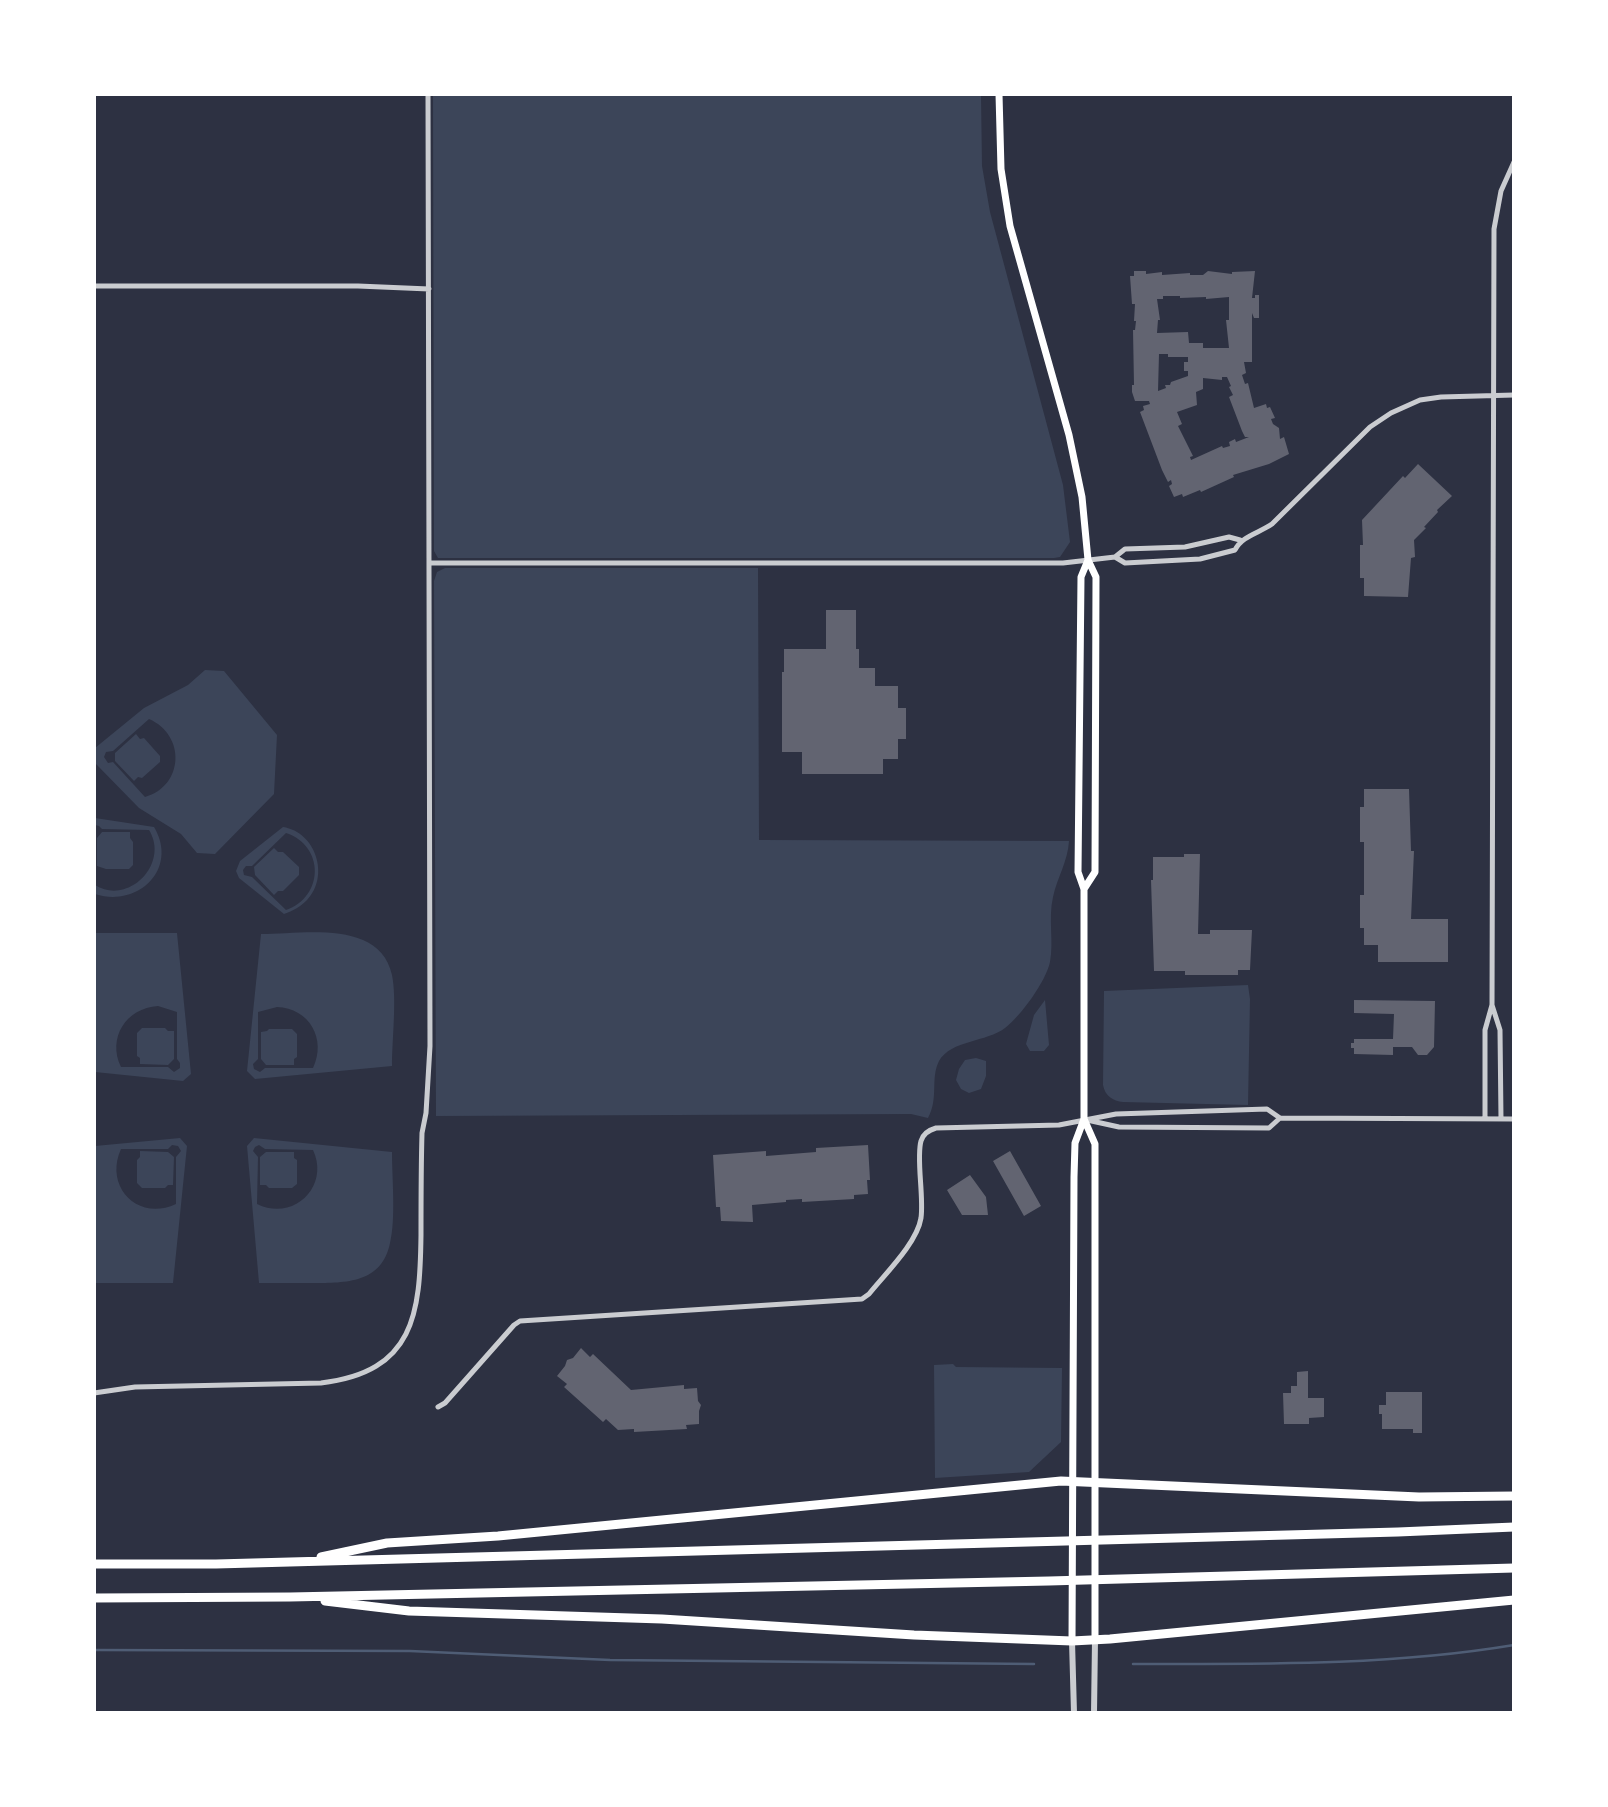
<!DOCTYPE html>
<style>
body{margin:0}
#map{position:relative;width:1608px;height:1807px;overflow:hidden;background:#2d3142;font-family:Mulish,sans-serif}
canvas{display:block}
.frame{position:absolute;inset:0;border:96px solid #fff;pointer-events:none}
</style>
<div id="map">
<canvas width="1608" height="1807"></canvas>
<div class="frame"></div>
</div>
<script>
const g = document.querySelector('canvas').getContext('2d');
g.lineJoin = 'round';
function paint(path, color) {
  g.fillStyle = color;
  g.fill(path, 'evenodd');
}
function stroke(path, color, width, dash) {
  g.strokeStyle = color;
  g.lineWidth = width;
  g.lineCap = dash ? 'butt' : 'round';
  g.setLineDash(dash || []);
  g.stroke(path);
}
paint(new Path2D(`
 M433 95H981L982 166 990 212 1063 485 1070 542 1060 557 1054 558H438L434 551Z
 M445 568H758L759 840 1069 841C1068 861 1057 878 1053 897 1048 919 1054 941 1050 962 1046 981 1021 1016 1005 1028 987 1042 951 1040 939 1061 930 1079 939 1098 928 1118L911 1114 436 1116 434 581 437 572Z
 M205 670 224 671 277 735 274 794 215 854 197 853 181 834 139 808 95 763V748L144 708 188 685ZM149 719C186 735 184 786 145 797L113 762 108 763 104 757 106 752 113 751Z
 M136 734 140 739 144 738 160 756V762L142 778 138 777 134 781 115 761V753Z
 M95 818 154 827C179 869 138 908 95 894V885C128 906 170 864 149 830L102 829 99 826 95 825Z
 M283 827C316 832 330 876 307 900 300 907 293 911 284 914L239 878 236 871 240 861ZM286 833C325 846 324 897 286 910L252 877 244 875 243 870 246 866H252Z
 M102 832H130V838L133 842V865L129 869H106L97 866V838Z
 M274 848 278 852H283L299 867V875L283 891H278L274 895 255 875 254 867Z
 M94 933H177L191 1074 183 1081 95 1072ZM158 1006 177 1012V1059L180 1063V1068L174 1072 168 1067H121C107 1038 126 1008 158 1006Z
 M261 934C303 934 380 919 392 975 397 1000 392 1039 392 1066L255 1079 247 1071ZM277 1007C309 1008 327 1039 313 1068H265L260 1072 254 1069 253 1064 258 1059V1012Z
 M1248 985 1250 999 1248 1105 1123 1102C1113 1101 1105 1096 1103 1085L1104 991Z
 M1045 1000 1049 1045 1044 1051H1030L1026 1044 1034 1015Z
 M142 1028H165L168 1031H174V1059L168 1065 140 1064V1058L137 1056V1033Z
 M269 1029H292L297 1034V1057L294 1059V1065H266L261 1059V1032L267 1031Z
 M976 1058 986 1061V1076L981 1089 969 1093 961 1089 956 1080 959 1069 965 1060Z
 M180 1138 187 1146 173 1283H95V1146ZM172 1145 178 1146 181 1151 176 1157V1204C137 1222 104 1186 121 1149H168Z
 M254 1138 392 1152C392 1178 396 1219 390 1243 382 1283 346 1283 313 1283 295 1283 277 1283 259 1283L247 1146ZM259 1145 265 1149 313 1150C330 1186 294 1222 257 1204L258 1157 253 1151 255 1147Z
 M140 1151 168 1152 174 1157 173 1185H168L165 1188H142L137 1183V1160L140 1157Z
 M266 1152H294V1158L297 1160V1184L292 1188H269L266 1185H260V1157Z
 M953 1364 956 1367 1062 1368 1061 1442 1029 1472 935 1478 934 1365Z`), '#3c4559');
stroke(new Path2D(`
 M94 1650 410 1651 610 1660 1034 1664
 M1133 1664C1260 1664 1388 1666 1514 1645`), '#4f5d75', 2.5);
paint(new Path2D(`
 M1134 271H1146V274L1162 272V275L1190 273V275H1203L1208 271 1232 274V272L1255 271 1252 298H1255V295H1259V318H1254L1252 313V362H1244L1246 373 1242 375 1245 384 1248 383 1254 408 1266 404 1267 408 1270 407 1275 418 1271 419 1273 424 1279 428 1280 439 1284 437 1289 454 1269 464 1233 475 1234 477 1201 492 1200 490 1183 497 1182 494 1174 497 1169 486 1172 484 1171 480 1168 482 1162 470 1140 412 1144 410 1143 406 1150 404 1149 401H1135L1132 392V385H1134L1133 330H1135L1136 321H1134L1135 304H1132L1130 276H1134ZM1163 296H1180V298L1206 297V299L1229 297V320H1226L1229 348H1203V343H1189L1188 332 1157 333 1158 320H1160L1157 299H1163ZM1159 354H1168V357H1188V362H1184V371H1188V376L1171 382 1170 385H1165L1166 388 1158 391ZM1222 377H1227L1231 386 1229 387 1233 395 1229 397 1242 431 1245 437H1249L1236 442 1235 439 1229 442 1230 446 1223 448 1222 446 1191 460 1190 457 1193 456 1178 426 1182 424 1177 412 1197 405 1196 392 1203 389V378L1222 380Z
 M1418 464 1452 496 1437 510 1438 512 1424 527 1426 528 1414 540 1415 557 1411 558 1408 597 1364 596V578H1360V545H1363L1362 520 1403 476 1405 478Z
 M826 610H856V649H859V668H875V686H898V708H906V739H898V759H883V774H802V752H782V672H784V649H826Z
 M1364 789H1409L1411 851H1414L1411 919H1448V962H1378V945H1364V928H1360V895H1364V842H1360V807H1364Z
 M1184 854H1200L1198 934H1210V930H1252L1250 970H1238V975H1185V971H1154L1151 880H1153V857H1184Z
 M1354 1000 1435 1001 1434 1047 1427 1055H1418L1412 1047H1393V1055L1354 1054V1048H1351V1043H1354V1039H1393L1394 1014 1354 1013Z
 M868 1145 870 1180H867L868 1194 854 1195V1199L802 1202V1199L786 1200V1202L752 1205 753 1222 721 1221 720 1207H716L713 1155 766 1151V1156L816 1152V1148Z
 M1010 1151 1041 1206 1024 1216 993 1161Z
 M970 1175 986 1197 988 1215H962L947 1190Z
 M581 1348 590 1357 593 1354 631 1390 684 1385V1389L697 1388 698 1401 701 1405 699 1411V1424L686 1425 687 1429 634 1432V1429L618 1430 606 1419 603 1422 564 1387 567 1384 557 1376 565 1366 567 1360 573 1358Z
 M1308 1371V1398H1324V1417L1309 1418V1424H1284L1283 1393H1291V1386H1297V1372Z
 M1386 1392H1422V1433H1413V1429H1382V1414H1379V1405H1386Z`), '#626471');
stroke(new Path2D(`
 M94 286H358L429 289
 M1115 557 1125 563 1200 559 1235 550C1242 536 1259 533 1272 524L1370 427 1391 413 1420 400 1441 397 1514 395
 M429 563H1063L1115 557 1125 549 1185 547 1229 537 1240 540
 M1492 1005 1500 1030 1501 1119
 M1485 1119V1030L1492 1005 1494 229 1501 191 1514 162
 M1087 1120 1119 1127 1269 1128 1280 1118
 M94 1393 135 1387 321 1383C415 1372 420 1313 421 1235 421 1201 421 1167 422 1133L426 1113 430 1046 428 94
 M438 1407 445 1403 514 1325 520 1321 862 1299 869 1294C885 1274 917 1243 921 1218 924 1196 916 1158 921 1141 923 1134 929 1130 936 1128L1059 1125 1116 1114 1267 1109 1280 1118 1514 1119`), '#caccd0', 5);
stroke(new Path2D(`
 M1072 1641 1074 1713
 M1094 1713 1095 1640`), '#caccd0', 6);
stroke(new Path2D(`
 M999 94 1001 169 1010 226 1069 435 1082 497 1088 560 1096 577 1095 872 1084 889
 M1084 1119 1095 1144V1640
 M1072 1641 1074 1177 1075 1143 1084 1119V889L1078 872 1081 577 1088 560`), '#fff', 7);
stroke(new Path2D(`
 M321 1557 387 1543 498 1536 1061 1481 1419 1497 1514 1496
 M94 1564H216L1398 1532 1514 1527
 M94 1598 290 1597 1049 1581 1514 1568
 M325 1601 409 1611 662 1619 914 1635 1072 1641 1110 1639 1514 1600`), '#fff', 9);
</script>
